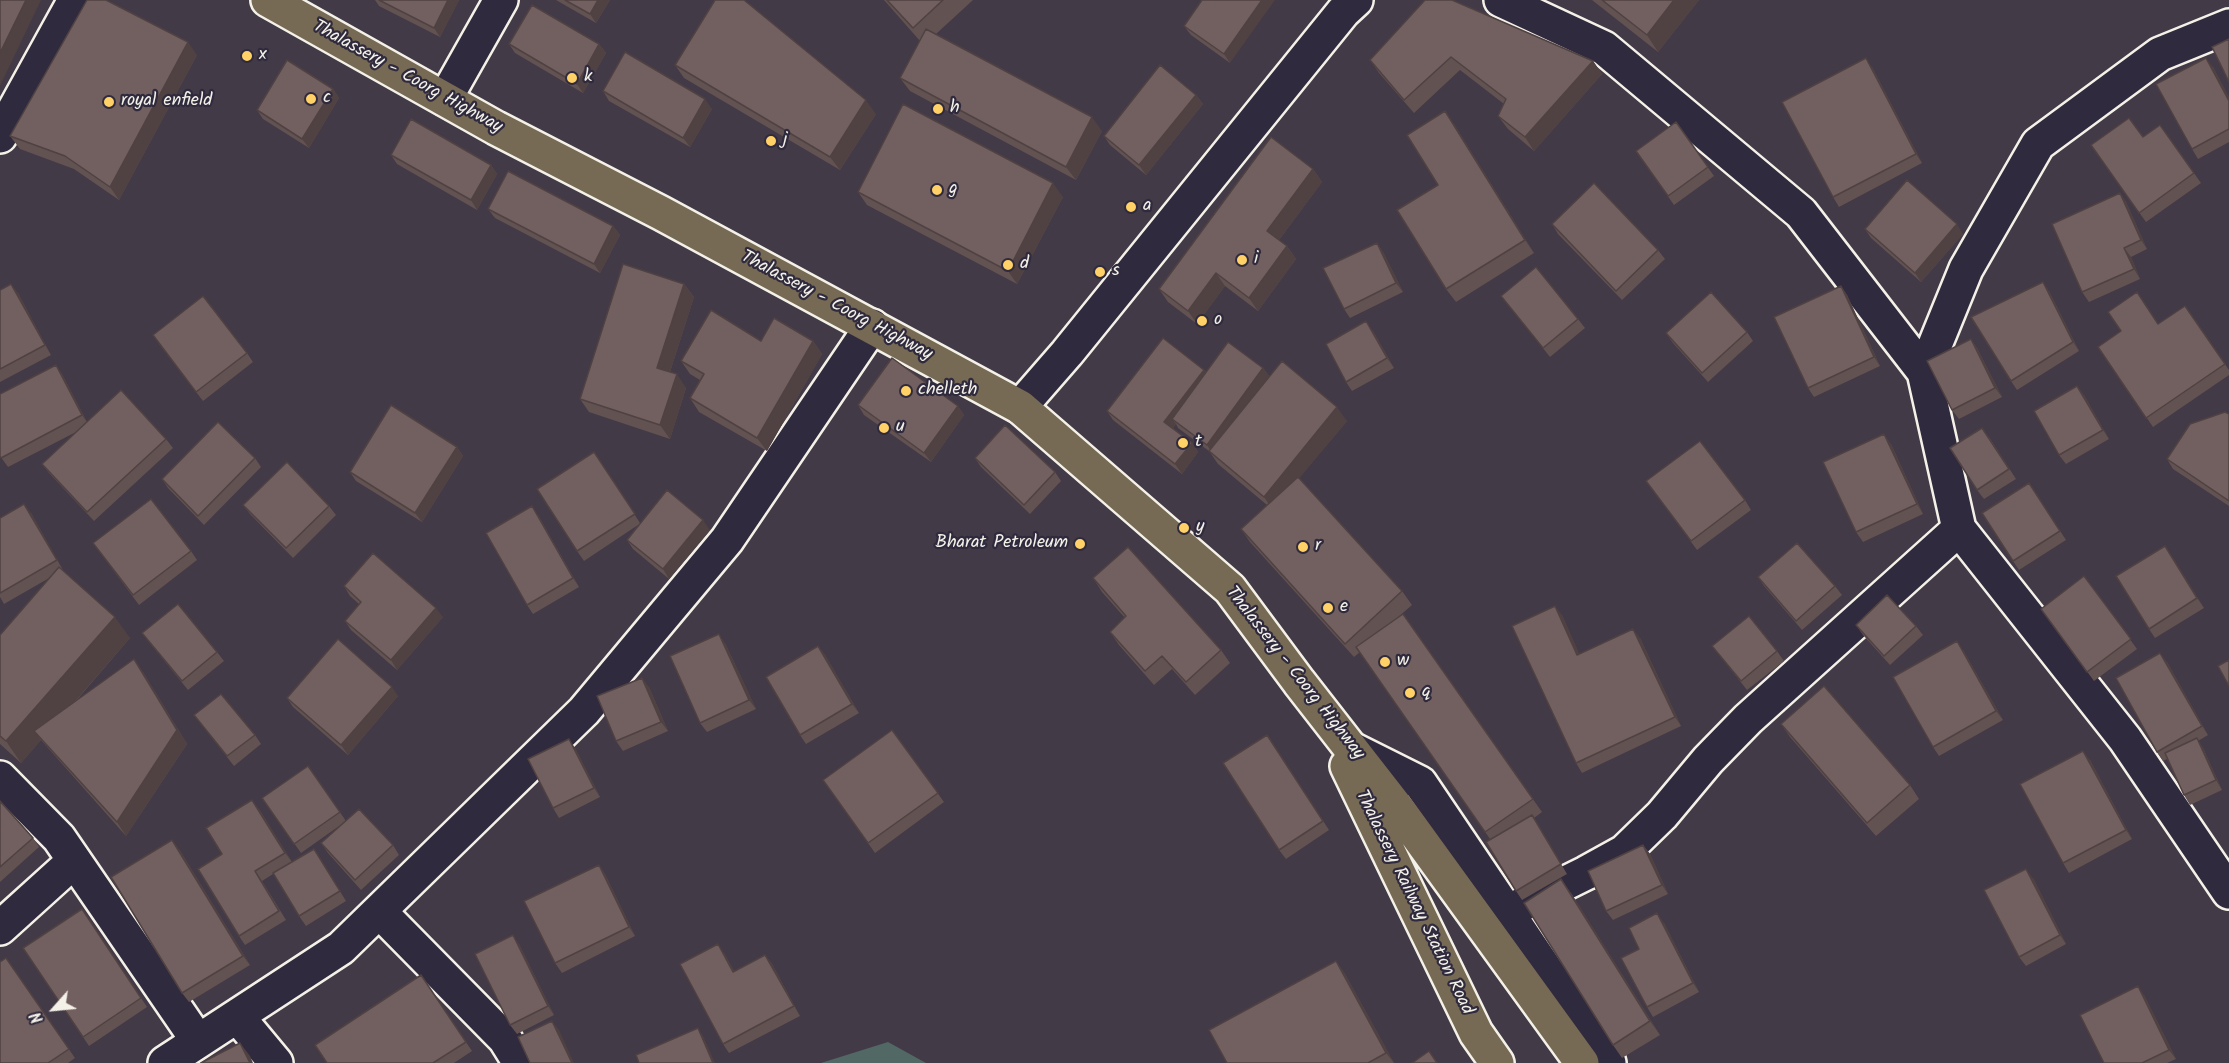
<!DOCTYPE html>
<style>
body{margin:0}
#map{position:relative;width:2229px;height:1063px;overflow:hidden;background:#433a47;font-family:Kalam,sans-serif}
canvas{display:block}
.north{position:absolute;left:24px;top:979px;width:60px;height:60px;-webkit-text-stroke:4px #2f2a3d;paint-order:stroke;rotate:243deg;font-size:16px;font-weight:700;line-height:24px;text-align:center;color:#f4f1e8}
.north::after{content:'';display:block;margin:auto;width:21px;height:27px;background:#f4f1e8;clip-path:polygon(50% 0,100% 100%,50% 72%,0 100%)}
</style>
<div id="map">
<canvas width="2229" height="1063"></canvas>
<div class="north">N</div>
</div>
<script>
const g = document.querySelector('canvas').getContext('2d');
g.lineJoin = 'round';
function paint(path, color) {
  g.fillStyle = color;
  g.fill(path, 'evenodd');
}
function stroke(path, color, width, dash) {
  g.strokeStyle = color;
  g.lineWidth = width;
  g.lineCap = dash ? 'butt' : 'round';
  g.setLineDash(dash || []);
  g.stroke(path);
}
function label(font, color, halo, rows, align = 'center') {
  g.font = font + ' Kalam,sans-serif';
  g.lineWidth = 4.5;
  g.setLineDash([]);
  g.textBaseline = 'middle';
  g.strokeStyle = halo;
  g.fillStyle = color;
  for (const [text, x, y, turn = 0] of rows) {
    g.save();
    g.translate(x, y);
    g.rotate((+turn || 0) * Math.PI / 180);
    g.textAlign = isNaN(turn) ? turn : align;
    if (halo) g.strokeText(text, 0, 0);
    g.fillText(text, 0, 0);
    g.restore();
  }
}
paint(new Path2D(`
 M888 1042 926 1063H821Z`), '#526864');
const minor = new Path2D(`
 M1501 0 1604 48 1801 213 1924 372 1959 529 2125 739 2229 892
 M445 99 501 0
 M0 136 75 0
 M1924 372 1966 269 2038 144 2160 54 2229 26
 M1020 407 1067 353 1343 12 1356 0
 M1350 748 1420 783 1609 1063
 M0 778 59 838 198 1041
 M379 911 505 1039 520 1063
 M1507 912 1586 873 1624 852 1662 815 1708 760 1748 719 1959 529
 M0 928 74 861
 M237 1016 276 1063
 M165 1063 341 948 584 711 727 540 872 326`);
const major = new Path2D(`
 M268 0 496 128 661 213 1020 407 1230 589 1299 682 1401 813 1582 1063
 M1347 766 1476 1033 1497 1063`);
stroke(minor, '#f4f1e8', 38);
stroke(major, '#f4f1e8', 38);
stroke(minor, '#2f2a3d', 33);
stroke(major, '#766a54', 33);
paint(new Path2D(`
 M375 0H459L440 37 379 6Z
 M556 0H610L596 23Z
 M884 0H973L936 34 1102 131 1076 180 910 91 900 78 920 41Z
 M1202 0 1230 63 1191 35 1184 26Z
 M1425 0 1593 61 1602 74 1534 151 1508 129 1498 116 1504 104 1460 70 1414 113 1379 73 1370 60Z
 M1592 0H1699L1658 52Z
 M509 44H599L606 53 583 93 515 53Z
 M197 55 119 200 74 169 20 149 10 136Z
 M675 65 876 114 840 170 684 78Z
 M1872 67 1922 163 1839 207 1833 197Z
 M2213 67 2229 98V142L2198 159 2192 149Z
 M333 89 339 98 309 148 263 119 257 110Z
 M603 91 712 109 690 147 609 101Z
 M1196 95 1203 104 1146 175 1110 145 1104 136Z
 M1676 122 1714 176 1674 205 1636 151Z
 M1454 124 1534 253 1456 302 1446 289 1438 185Z
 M2160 125 2201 183 2146 222 2091 145 2143 137Z
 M391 155 491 165 497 174 477 210 397 164Z
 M1313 169 1322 182 1279 240 1287 246 1296 259 1258 311 1225 286 1197 324 1168 302 1159 289Z
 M858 192 1063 197 1017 284 867 205Z
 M2120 193 2126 202 2147 249 2131 257 2140 279 2089 302 2082 292Z
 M488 209 613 226 620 235 600 273 495 218Z
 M1552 224 1658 250 1665 259 1622 300 1558 234Z
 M1865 229 1963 234 1921 282 1871 238Z
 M1377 243 1383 252 1403 292 1350 318 1344 309Z
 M684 284 694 297 670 372 686 388 670 439 589 412 580 399Z
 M1841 286 1847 295 1880 366 1814 397 1808 388Z
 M0 290 18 293 51 355 0 382Z
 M2049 291 2079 351 2017 390 2011 381Z
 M1501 296 1578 319 1585 328 1550 357Z
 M2185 306 2229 370V375L2153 427 2098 347 2158 324Z
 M1373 331 1394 368 1352 391 1346 382Z
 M1747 332 1753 341 1708 382 1673 343 1666 333Z
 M1971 339 1977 348 2002 397 1959 419 1952 410Z
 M761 341H813L822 354 767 451 699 412 690 398 700 380 690 374 681 361Z
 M159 344 247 353 253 362 203 401Z
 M56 365 62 374 87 422 166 439 173 448 94 521 49 473 42 464 78 431 8 467 0 456Z
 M1263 368 1269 376 1347 421 1299 478 1402 591 1412 605 1397 618 1403 614 1542 812 1534 818 1567 874 1522 900 1516 891 1490 839 1360 652 1354 657 1250 542 1241 529 1267 505 1218 464 1209 451 1178 428 1176 424 1173 428 1192 443 1198 452 1182 474 1113 420 1107 411 1204 370 1206 372Z
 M2084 395 2109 439 2066 464 2059 455Z
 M858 405 958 406 964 415 931 462 864 415Z
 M2229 414V506L2173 469 2167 459Z
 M1989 437 2016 479 1984 499 1977 490Z
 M1891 444 1923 514 1863 542 1856 532Z
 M457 447 463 456 422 522 356 481 350 472Z
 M594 452 640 523 710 530 669 579 633 549 627 540 638 525 584 561 577 551Z
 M255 458 261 467 204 525 168 488 162 479Z
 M975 458 1055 472 1061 481 1030 514 981 467Z
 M1646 481 1745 500 1751 510 1697 550Z
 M2029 483 2066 540 2019 570 2013 561Z
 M243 505 329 506 336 515 293 558 250 514Z
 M31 513 63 570 130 638 75 702 143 672 187 744 126 836 41 740 21 763 0 744V635L51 577 4 604 0 597V518Z
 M538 515 579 587 533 614 527 605Z
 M93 543 191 551 197 560 139 605Z
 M2171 555 2204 608 2155 638 2149 629Z
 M2084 576 2137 649 2094 681 2041 609Z
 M1758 577 1835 586 1842 595 1802 630 1764 586Z
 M1093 578 1221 650 1230 663 1195 695 1172 669 1154 685 1119 645 1110 632 1125 618 1102 592Z
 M344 586 443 617 397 670 351 630 345 621 359 604 350 596Z
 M1562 615 1579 654 1640 638 1681 726 1582 773 1576 763Z
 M1856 625 1916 626 1923 635 1890 665 1863 635Z
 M142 633 217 652 224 661 188 690 149 642Z
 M725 643 756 709 707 732 700 723Z
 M818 646 825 655 859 713 806 744 800 735Z
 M1712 646 1777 651 1784 661 1747 690Z
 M1963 650 2003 720 1939 756 1933 747Z
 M2167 662 2208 735 2198 741 2203 748 2222 790 2190 805 2184 795 2167 759 2163 761 2157 752Z
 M649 687 668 731 623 751 616 741Z
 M398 696 348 755 293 707 287 698Z
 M194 715 255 735 261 744 234 766Z
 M1781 724 1910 785 1919 799 1876 836 1790 737Z
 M892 730 944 802 875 853 823 780Z
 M1267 735 1329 830 1286 859 1279 850Z
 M575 748 600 797 559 818 553 808Z
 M2090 760 2132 839 2069 873 2063 863Z
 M308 766 346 821 393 845 399 855 361 890 328 853 321 843 342 824 301 853 262 798Z
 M0 801 33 838 39 847 0 882Z
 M259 809 292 862 262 881 286 920 245 945 239 936 222 854Z
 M1643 845 1650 854 1668 894 1613 920 1606 911Z
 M179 849 250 965 189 1002 182 993Z
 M314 849 346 901 306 926 299 916Z
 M599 865 605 874 635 936 562 973 555 963Z
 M2033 878 2066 944 2026 966 2019 957Z
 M1571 893 1660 1035 1622 1058 1613 1045Z
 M82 909 147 1007 89 1046 23 948Z
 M1664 923 1699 992 1653 1017 1647 1007 1639 949Z
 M519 944 554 1015 517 1034 510 1025Z
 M724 953 734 971 765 955 772 964 800 1016 729 1053 723 1044Z
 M6 958 75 1058 68 1063H0Z
 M1336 961 1345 974 1394 1063H1227Z
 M421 975 472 1051 454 1063H327Z
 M2144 995 2176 1059 2167 1063H2104Z`), '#625252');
paint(new Path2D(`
 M26 0H41L0 86V53Z
 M448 0H459L440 37 434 28Z
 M598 0H610L596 23 590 14Z
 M1262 0H1275L1230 63 1224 54Z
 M1674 0H1699L1658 52 1647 35Z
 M188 42 197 55 119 200 110 187Z
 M599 44 606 53 583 93 577 84Z
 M1866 58 1872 67 1922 163 1916 154Z
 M2206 58 2213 67 2229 98V101Z
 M1593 61 1602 74 1534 151 1525 137Z
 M333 89 339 98 309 148 302 139Z
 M1196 95 1203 104 1146 175 1139 165Z
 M705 99 712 109 690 147 683 138Z
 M866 100 876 114 840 170 830 157Z
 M1445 111 1454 124 1534 253 1525 240Z
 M1092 117 1102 131 1076 180 1066 167Z
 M491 165 497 174 477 210 471 200Z
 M1313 169 1322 182 1276 244 1267 231Z
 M1053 183 1063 197 1017 284 1008 271Z
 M2120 193 2126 202 2147 249 2141 240Z
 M1957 224 1963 234 1921 282 1915 273Z
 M613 226 620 235 600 273 594 264Z
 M1377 243 1383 252 1403 292 1396 283Z
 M1287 246 1296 259 1258 311 1249 298Z
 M2124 248 2131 257 2140 279 2134 269Z
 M1216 273 1225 286 1197 324 1188 311Z
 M2043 282 2049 291 2079 351 2073 342Z
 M11 284 18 293 51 355 45 345Z
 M684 284 694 297 667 381 657 368Z
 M1841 286 1847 295 1880 366 1874 357Z
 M1366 321 1373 331 1394 368 1387 358Z
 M1971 339 1977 348 2002 397 1995 388Z
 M813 341 822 354 767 451 757 438Z
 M56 365 62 374 89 425 82 415Z
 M1263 368 1270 377 1213 454 1207 445Z
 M1204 370 1211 379 1172 419 1176 424 1171 431 1164 422Z
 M677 374 686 388 670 439 660 425Z
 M2077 386 2084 395 2109 439 2103 430Z
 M958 406 964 415 931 462 924 453Z
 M1337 407 1347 421 1273 510 1264 497Z
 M1884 434 1891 444 1923 514 1917 504Z
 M1192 443 1198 452 1182 474 1175 464Z
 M457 447 463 456 422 522 415 513Z
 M24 504 31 513 63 570 57 560Z
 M532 506 538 515 579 587 573 578Z
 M703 520 710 530 669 579 663 569Z
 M2165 546 2171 555 2204 608 2197 598Z
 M1555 606 1562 615 1584 664 1577 655Z
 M436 608 443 617 397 670 391 660Z
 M115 617 130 638 42 739 34 731 41 740 21 763 6 741Z
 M1633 629 1640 638 1681 726 1675 717Z
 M719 634 725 643 756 709 749 700Z
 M1957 641 1963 650 2003 720 1996 711Z
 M818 646 825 655 859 713 852 704Z
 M2160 653 2167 662 2208 735 2202 726Z
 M134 659 143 672 187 744 126 836 117 822Z
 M642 678 649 687 668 731 661 722Z
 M392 687 398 696 348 755 341 745Z
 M2197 738 2203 748 2222 790 2216 780Z
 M569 739 575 748 600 797 594 788Z
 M2083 751 2090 760 2132 839 2126 830Z
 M252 800 259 809 292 862 285 853Z
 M172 840 179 849 250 965 243 956Z
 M1643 845 1650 854 1668 894 1662 885Z
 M599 865 605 874 635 936 629 927Z
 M2026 869 2033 878 2066 944 2060 935Z
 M1561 879 1571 893 1660 1035 1650 1021Z
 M1657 913 1664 923 1699 992 1693 983Z
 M513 935 519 944 554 1015 548 1006Z
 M718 944 724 953 740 981 733 972Z
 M765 955 772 964 800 1016 794 1006Z
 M1336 961 1345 974 1394 1063 1386 1053Z
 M2138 986 2144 995 2176 1059 2169 1050Z
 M552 1021 559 1030 574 1063H572Z
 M698 1028 704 1038 715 1063H713Z
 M240 1043 250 1056 253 1063H250Z`), '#504242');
const building = new Path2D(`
 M0 0H26L0 53Z
 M87 0H106L188 42 110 187 65 156 10 136Z
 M379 0H448L434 28Z
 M565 0H598L590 14Z
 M715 0H744L866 100 830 157 675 65Z
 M887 0H943L913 28Z
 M1202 0H1262L1224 54 1184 26Z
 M1425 0H1452L1593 61 1525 137 1498 116 1506 99 1451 57 1404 100 1370 60Z
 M1602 0H1674L1647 35Z
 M532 5 599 44 577 84 509 44Z
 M926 29 1092 117 1066 167 900 78Z
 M2229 39V82L2212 47Z
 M625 52 705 99 683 138 603 91Z
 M1866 58 1916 154 1833 197 1782 102Z
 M2206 58 2229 101V129L2192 149 2156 84Z
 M287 60 333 89 302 139 257 110Z
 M1160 65 1196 95 1139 165 1104 136Z
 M903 104 1053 183 1008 271 858 192Z
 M1445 111 1525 240 1446 289 1397 210 1438 185 1407 135Z
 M2129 118 2143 137 2160 125 2194 173 2139 213 2091 145Z
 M411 119 491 165 471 200 391 155Z
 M1676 122 1708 167 1668 196 1636 151Z
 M1271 137 1313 169 1267 231 1287 246 1249 298 1216 273 1188 311 1159 289Z
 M508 171 613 226 594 264 488 209Z
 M1907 180 1957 224 1915 273 1865 229Z
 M1594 183 1658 250 1616 291 1552 224Z
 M2120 193 2141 240 2124 248 2134 269 2082 292 2052 224Z
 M1377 243 1396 283 1344 309 1323 268Z
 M623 264 684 284 657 368 677 374 660 425 580 399Z
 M1536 267 1578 319 1543 348 1501 296Z
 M2043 282 2073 342 2011 381 1971 317Z
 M11 284 45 345 0 369V290Z
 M1841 286 1874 357 1808 388 1774 317Z
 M1711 292 1747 332 1702 373 1666 333Z
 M2137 292 2158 324 2185 306 2225 364 2146 418 2098 347 2121 331 2108 312Z
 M203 296 247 353 196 392 153 335Z
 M711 310 761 341 774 318 813 341 757 438 690 398 704 374 681 361Z
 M1366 321 1387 358 1346 382 1326 344Z
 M1163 338 1204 370 1164 422 1192 443 1175 464 1107 411Z
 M1971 339 1995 388 1952 410 1927 361Z
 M1228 342 1263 368 1207 445 1172 419Z
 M892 358 958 406 924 453 858 405Z
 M1282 361 1337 407 1264 497 1209 451Z
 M56 365 82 415 1 458 0 456V394Z
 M2077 386 2103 430 2059 455 2034 411Z
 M121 390 166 439 87 512 42 464Z
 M391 405 457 447 415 513 350 472Z
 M2225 412 2229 414V501L2167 459 2190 424Z
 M218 422 255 458 198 516 162 479Z
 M1005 425 1055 472 1024 505 975 458Z
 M1982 428 2009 469 1977 490 1950 448Z
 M1884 434 1917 504 1856 532 1823 462Z
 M1700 441 1745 500 1691 541 1646 481Z
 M594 452 635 514 577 551 537 489Z
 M287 462 329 506 286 548 243 505Z
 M1298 477 1402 591 1345 644 1241 529Z
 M2029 483 2060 531 2013 561 1982 513Z
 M667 490 703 520 663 569 627 540Z
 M151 499 191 551 133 595 93 543Z
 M24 504 57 560 0 593V518Z
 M532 506 573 578 527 605 486 533Z
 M1797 543 1835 586 1796 621 1758 577Z
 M2165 546 2197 598 2149 629 2116 576Z
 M1128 547 1221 650 1186 682 1162 656 1145 671 1110 632 1126 616 1093 578Z
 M373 553 436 608 391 660 345 621 361 602 344 586Z
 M59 567 115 617 6 741 0 736V635Z
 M2084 576 2131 639 2087 672 2041 609Z
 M1887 595 1916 626 1884 656 1856 625Z
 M178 604 217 652 182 681 142 633Z
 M1555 606 1577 655 1633 629 1675 717 1576 763 1512 626Z
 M1403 614 1533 799 1485 832 1356 647Z
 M1749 616 1777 651 1741 681 1712 646Z
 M719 634 749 700 700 723 670 656Z
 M338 639 392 687 341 745 287 698Z
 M1957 641 1996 711 1933 747 1893 677Z
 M818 646 852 704 800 735 766 677Z
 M2160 653 2202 726 2157 752 2116 678Z
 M134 659 177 730 117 822 34 731Z
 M2229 660V686L2218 666Z
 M642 678 661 722 616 741 597 696Z
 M1824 686 1910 785 1867 823 1781 724Z
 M221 694 255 735 227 756 194 715Z
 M892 730 938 793 868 843 823 780Z
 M1267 735 1323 821 1279 850 1223 763Z
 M2197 738 2216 780 2184 795 2165 753Z
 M569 739 594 788 553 808 528 759Z
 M2083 751 2126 830 2063 863 2020 784Z
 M308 766 340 812 294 844 262 798Z
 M252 800 285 853 255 871 279 911 239 936 198 869 222 854 206 828Z
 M0 801 33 838 0 867Z
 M359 809 393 845 355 880 321 843Z
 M1532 815 1561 864 1516 891 1486 842Z
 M172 840 243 956 182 993 111 877Z
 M1643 845 1662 885 1606 911 1588 871Z
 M314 849 340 891 299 916 273 873Z
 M599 865 629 927 555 963 524 901Z
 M2026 869 2060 935 2019 957 1984 890Z
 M1561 879 1650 1021 1613 1045 1524 903Z
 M82 909 141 998 83 1037 23 948Z
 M1657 913 1693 983 1647 1007 1621 958 1639 949 1629 928Z
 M513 935 548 1006 510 1025 475 954Z
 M718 944 733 972 765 955 794 1006 723 1044 680 964Z
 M6 958 69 1049 48 1063H0V962Z
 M1336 961 1386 1053 1368 1063H1227L1209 1030Z
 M421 975 466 1042 433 1063H327L315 1045Z
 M2138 986 2169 1050 2142 1063H2104L2080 1015Z
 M552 1021 572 1063H530L518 1037Z
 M698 1028 713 1063H639L636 1055Z
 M240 1043 250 1063H201Z
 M1429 1051 1437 1063H1412Z`);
paint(building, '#725f5f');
stroke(building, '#504242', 1.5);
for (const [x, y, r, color] of [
 [247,56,6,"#ffd166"],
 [572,78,6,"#ffd166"],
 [311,99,6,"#ffd166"],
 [109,102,6,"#ffd166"],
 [938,109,6,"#ffd166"],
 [771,141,6,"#ffd166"],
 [937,190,6,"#ffd166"],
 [1131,207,6,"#ffd166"],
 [1242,260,6,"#ffd166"],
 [1008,265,6,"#ffd166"],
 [1100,272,6,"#ffd166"],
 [1202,321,6,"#ffd166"],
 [906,391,6,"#ffd166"],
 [884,428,6,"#ffd166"],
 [1183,443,6,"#ffd166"],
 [1184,528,6,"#ffd166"],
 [1080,544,6,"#ffd166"],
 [1303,547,6,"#ffd166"],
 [1328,608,6,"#ffd166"],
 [1385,662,6,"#ffd166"],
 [1410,693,6,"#ffd166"]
]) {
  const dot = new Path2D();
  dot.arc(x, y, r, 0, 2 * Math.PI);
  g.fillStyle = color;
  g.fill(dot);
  stroke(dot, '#2f2a3d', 2);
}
label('18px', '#f4f1e8', '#2f2a3d', [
 ["x",259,56],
 ["k",584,78],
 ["c",323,99],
 ["royal enfield",121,102],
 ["h",950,109],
 ["j",783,141],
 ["g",949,190],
 ["a",1143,207],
 ["i",1254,260],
 ["d",1020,265],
 ["s",1112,272],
 ["o",1214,321],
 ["chelleth",918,391],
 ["u",896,428],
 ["t",1195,443],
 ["y",1196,528],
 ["Bharat Petroleum",1068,544,"right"],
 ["r",1315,547],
 ["e",1340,608],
 ["w",1397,662],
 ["q",1422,693]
], 'left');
label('18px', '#f4f1e8', '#2f2a3d', [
 ["Thalassery - Coorg Highway",407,78,29],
 ["Thalassery - Coorg Highway",836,307,28],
 ["Thalassery - Coorg Highway",1294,674,52],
 ["Thalassery Railway Station Road",1413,903,64]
]);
</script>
